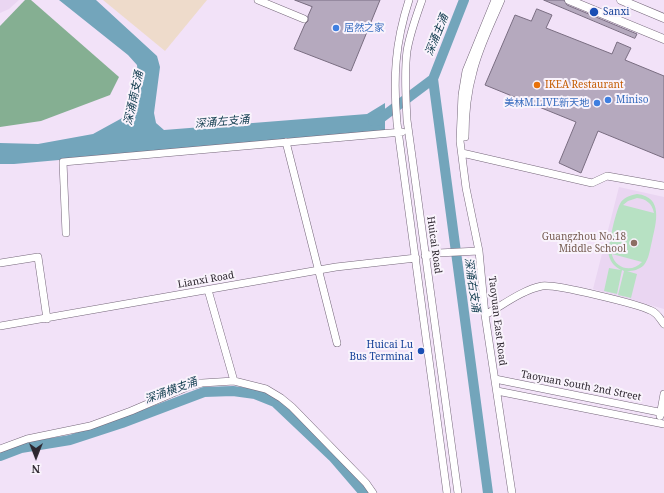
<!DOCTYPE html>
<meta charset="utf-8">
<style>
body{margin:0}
#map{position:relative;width:664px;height:493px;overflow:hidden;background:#f2e2f8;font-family:"Noto Serif",serif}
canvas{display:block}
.north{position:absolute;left:16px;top:437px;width:40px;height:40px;-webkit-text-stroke:3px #f9f3fc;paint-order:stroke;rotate:180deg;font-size:11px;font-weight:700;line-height:16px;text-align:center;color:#2d272f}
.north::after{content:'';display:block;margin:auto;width:14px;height:18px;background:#2d272f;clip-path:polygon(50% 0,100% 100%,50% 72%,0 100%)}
</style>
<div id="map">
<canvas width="664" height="493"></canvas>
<div class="north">N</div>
</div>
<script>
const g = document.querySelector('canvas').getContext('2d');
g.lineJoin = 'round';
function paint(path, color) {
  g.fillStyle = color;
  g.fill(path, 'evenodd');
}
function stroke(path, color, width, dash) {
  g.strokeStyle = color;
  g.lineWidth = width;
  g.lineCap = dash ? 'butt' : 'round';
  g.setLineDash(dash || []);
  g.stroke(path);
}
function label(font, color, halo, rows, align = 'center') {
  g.font = font + ' "Noto Serif","Noto Sans SC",serif';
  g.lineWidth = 4;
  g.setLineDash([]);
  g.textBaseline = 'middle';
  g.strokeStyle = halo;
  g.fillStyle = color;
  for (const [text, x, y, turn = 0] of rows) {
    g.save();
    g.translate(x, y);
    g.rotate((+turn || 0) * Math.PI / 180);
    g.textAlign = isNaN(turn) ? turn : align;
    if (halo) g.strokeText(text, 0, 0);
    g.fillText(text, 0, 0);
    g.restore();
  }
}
paint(new Path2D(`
 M103 0H207L165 51Z`), '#eedbcb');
paint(new Path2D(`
 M0 0H19L9 9 0 13Z
 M619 187 664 197V309L593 289Z`), '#ead6f2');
paint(new Path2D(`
 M637 194C664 197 656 223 652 241 650 249 649 259 644 265 639 270 633 271 627 271L637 274 631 298 618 295 624 271 622 270 617 294 604 291 609 268 621 270C615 267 611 263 609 256 607 249 616 209 621 202 625 197 631 195 637 194ZM637 198C646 199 652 203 654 213L623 205 628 201ZM612 255V254L642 262C632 273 616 269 612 255Z`), '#b7e1c3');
paint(new Path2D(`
 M25 0H31L119 77 110 95 41 121 0 127V26Z`), '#85af92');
paint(new Path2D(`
 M59 0H96L157 56 160 67 154 113 156 123 164 130 367 114 385 103V131L14 164H0V143L38 144 93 134 124 117 137 97 139 88 137 65 128 55Z`), '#73a5bb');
stroke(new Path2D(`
 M464 0 433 79 488 493
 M373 121H377L433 79
 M0 456 21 448 70 440 122 423 204 392 233 391 255 394 275 402 333 457 364 493`), '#73a5bb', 10);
const building = new Path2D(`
 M295 0H380L351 71 294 49 305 24 308 21V16L312 7Z
 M544 0H564L567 5 637 34 635 38Z
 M537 9 552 15 546 28 612 54 617 42 631 48 625 60 664 76V158L598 131 581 173 559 163 576 122 485 85 515 15 531 21Z`);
paint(building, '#b5a9be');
stroke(building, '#796d81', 1);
const minor = new Path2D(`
 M258 0 304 19
 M409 0C395 43 393 78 397 123L447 493
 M422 0C416 17 410 33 407 51 404 74 406 98 407 120L458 493
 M495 0 466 71 462 95 460 141 466 188 479 251 485 315 512 493
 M465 137C465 115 467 93 473 72 479 47 491 24 501 0
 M286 142 337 343
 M462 153 592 183 607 176 664 186
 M66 233 63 162 402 132
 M425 256 438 253 479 251
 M0 263 38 257 47 319
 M208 290 234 381
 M485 315C503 305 522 290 542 286 556 284 638 304 652 311 658 314 660 319 664 324
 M0 326 336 267 416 258
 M495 379 664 413
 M497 391 664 424
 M660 416 664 394
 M0 449 27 439 90 426 131 411 187 387 202 383 234 381 266 389 281 398 292 407 366 483 373 493`);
const major = new Path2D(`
 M569 0 664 39
 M621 0 664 18`);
stroke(minor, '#75677a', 8);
stroke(major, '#75677a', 9);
stroke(minor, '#fff', 7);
stroke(major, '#fff', 8);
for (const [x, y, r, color] of [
 [594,12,5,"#1a4fb4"],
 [336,28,4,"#3f7fe0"],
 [537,85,4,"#e8710a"],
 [608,100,4,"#3f7fe0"],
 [597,103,4,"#3f7fe0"],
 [634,243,4,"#8d6e63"],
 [421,351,4,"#1a4fb4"]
]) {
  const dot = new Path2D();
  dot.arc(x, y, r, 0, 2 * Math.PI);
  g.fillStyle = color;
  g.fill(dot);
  stroke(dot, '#f9f3fc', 1.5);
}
label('10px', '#164399', '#f9f3fc', [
 ["Sanxi",603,12],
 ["Huicai Lu",413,345,"right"],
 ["Bus Terminal",413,357,"right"]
], 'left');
label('10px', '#366cbe', '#f9f3fc', [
 ["居然之家",344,28],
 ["Miniso",616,100],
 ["美林M.LIVE新天地",589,103,"right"]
], 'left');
label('10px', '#c56008', '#f9f3fc', [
 ["IKEA Restaurant",545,85]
], 'left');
label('10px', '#785e54', '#f9f3fc', [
 ["Guangzhou No.18",626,237],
 ["Middle School",626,249]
], 'right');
label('10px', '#2d272f', '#f9f3fc', [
 ["Huicai Road",434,245,82],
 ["Lianxi Road",206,280,-10],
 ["Taoyuan East Road",497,321,83],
 ["Taoyuan South 2nd Street",581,386,11]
]);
label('italic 11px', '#174153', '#f9f3fc', [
 ["深涌主涌",437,35,-68],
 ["深涌南支涌",134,98,-78],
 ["深涌左支涌",222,122,-5],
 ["深涌右支涌",472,285,82],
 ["深涌横支涌",171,391,-20]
]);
</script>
